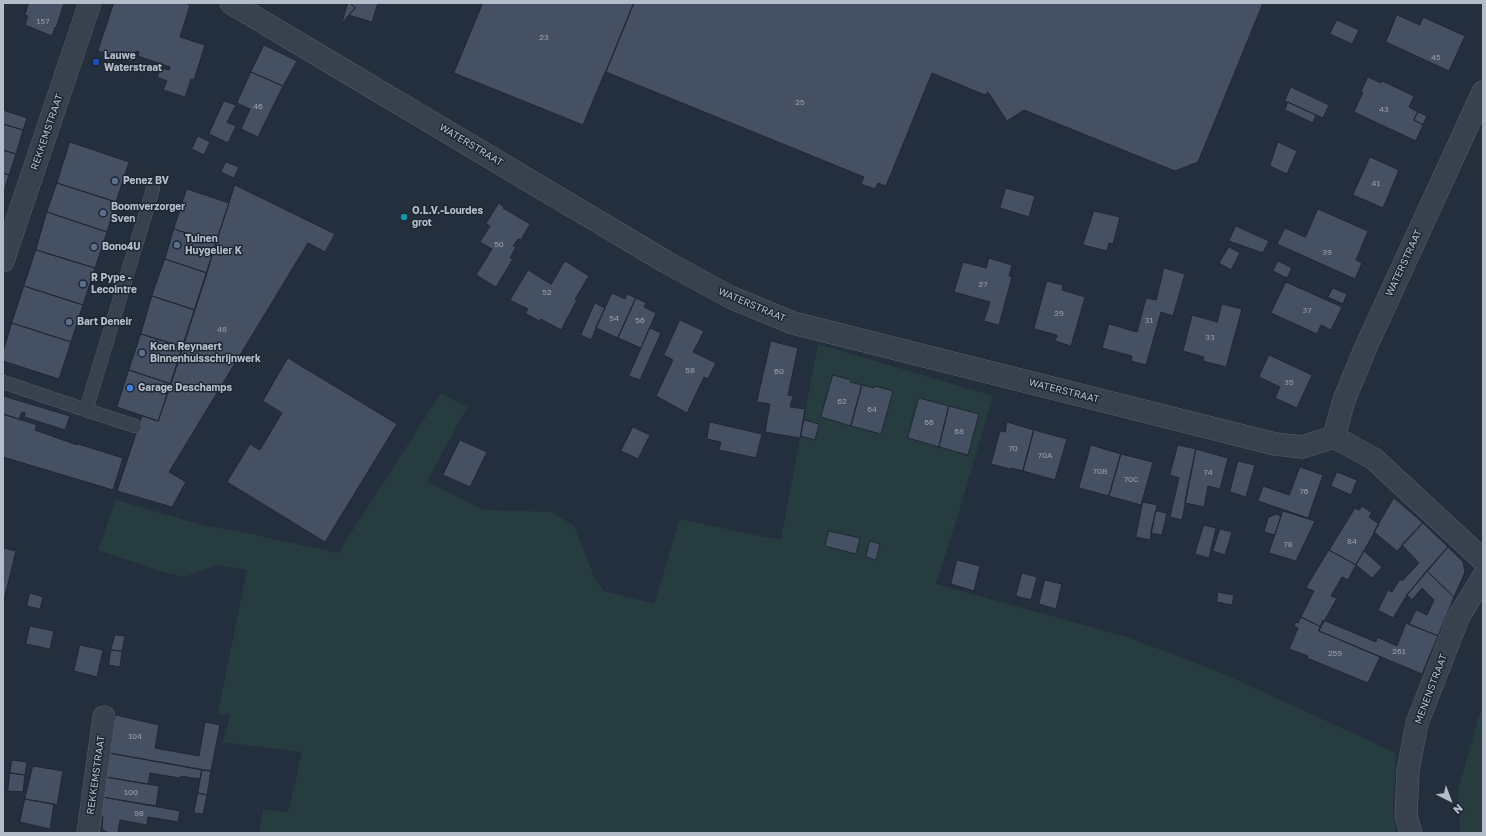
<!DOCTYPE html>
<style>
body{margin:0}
#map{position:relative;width:1486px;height:836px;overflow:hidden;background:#242f3e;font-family:"Golos Text",sans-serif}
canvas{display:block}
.frame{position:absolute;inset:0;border:4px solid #b4bcc9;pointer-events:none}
.north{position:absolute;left:1430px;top:780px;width:40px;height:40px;-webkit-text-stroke:3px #1d2633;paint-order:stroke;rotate:138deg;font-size:11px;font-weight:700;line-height:16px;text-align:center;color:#b4bcc9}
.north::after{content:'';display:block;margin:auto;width:14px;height:18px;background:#b4bcc9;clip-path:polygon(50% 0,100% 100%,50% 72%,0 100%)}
</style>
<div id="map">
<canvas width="1486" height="836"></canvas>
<div class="frame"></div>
<div class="north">N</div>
</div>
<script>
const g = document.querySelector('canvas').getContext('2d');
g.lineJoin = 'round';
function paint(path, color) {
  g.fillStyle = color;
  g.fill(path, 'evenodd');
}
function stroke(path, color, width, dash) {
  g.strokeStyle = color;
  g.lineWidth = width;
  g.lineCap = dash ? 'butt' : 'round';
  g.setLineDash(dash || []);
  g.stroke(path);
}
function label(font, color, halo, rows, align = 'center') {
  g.font = font + ' "Golos Text",sans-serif';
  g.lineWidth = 3;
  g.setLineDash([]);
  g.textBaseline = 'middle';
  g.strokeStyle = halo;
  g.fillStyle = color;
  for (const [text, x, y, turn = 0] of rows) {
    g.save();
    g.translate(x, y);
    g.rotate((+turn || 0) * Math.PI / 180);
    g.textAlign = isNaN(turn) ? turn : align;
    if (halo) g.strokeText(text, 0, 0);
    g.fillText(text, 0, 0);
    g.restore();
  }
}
paint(new Path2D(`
 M818 344 993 396 957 518 936 584 1127 637 1224 674 1396 753 1393 814 1397 833H259L263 809 288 813 302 752 223 742 230 715 218 714 247 570 216 565 185 577 166 573 98 550 116 500 206 526 237 531 338 553 441 393 467 407 427 482 483 510 552 512 574 526 594 577 604 591 654 604 680 519 764 537 781 539Z
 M1483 710V833H1460L1458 790 1479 716Z`), '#263c3f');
const building = new Path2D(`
 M29 3H64L56 28 55 27 52 36 25 25 28 16 25 15Z
 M114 3H185L190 5 180 37 205 45 194 80 191 79 185 97 163 90 167 81 157 77 161 68 169 70 170 67 138 56 139 52 136 51 132 62 98 51Z
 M348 3H350L355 8 342 23Z
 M350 3H378L372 22 349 15 355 8Z
 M483 3H634L606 72H605L583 125 454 73Z
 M634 3H1263L1198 162 1175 171 1024 110 1007 121 988 92 985 95 932 73 886 186 878 183 875 189 861 184 864 177 606 72Z
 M1397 15 1420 25 1423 17 1465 36 1449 71 1386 42Z
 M1337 20 1359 30 1352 44 1330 34Z
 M264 45 297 61 283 86 251 72Z
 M251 72 283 86 258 137 241 129 250 109 237 103Z
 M1368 77 1381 83 1382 81 1414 96 1409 107 1418 112 1414 120 1423 125 1416 141 1354 112 1363 92H1361Z
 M1291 87 1329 105 1323 118 1285 101Z
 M224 101 236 105 227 122 236 126 228 143 209 134Z
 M1288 102 1316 115 1313 123 1285 110Z
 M3 110 27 118 23 130 3 124Z
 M1418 112 1427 116 1423 125 1414 120Z
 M3 124 23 130 16 154 3 150Z
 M198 136 210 142 204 155 192 149Z
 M70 142 129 162 116 202 57 183Z
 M1278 142 1297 151 1287 174 1270 166Z
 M3 150 16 154 9 175 3 173Z
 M1370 157 1399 170 1383 208 1353 195Z
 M226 162 239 167 234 178 221 172Z
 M3 173 9 175 3 194Z
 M57 183 116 202 107 232 47 212Z
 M235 185 335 234 325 252 308 243 169 472 186 482 172 507 117 491 142 416 158 421Z
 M1006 188 1035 196 1029 217 1000 208Z
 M187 189 229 203 216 243 174 229Z
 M499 203 504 207 503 208 530 224 521 240 518 239 513 246 516 247 510 258 513 259 496 287 476 275 492 249 480 242 490 226 486 224Z
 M1318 209 1368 231 1356 260 1362 263 1355 279 1277 244 1285 228 1305 237Z
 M1094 211 1120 217 1113 244 1109 243 1107 251 1083 245Z
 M47 212 107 232 95 268 36 250Z
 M1236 226 1269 241 1263 253 1229 241Z
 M174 229 216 243 207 273 165 259Z
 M1229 247 1240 253 1231 270 1219 263Z
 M36 250 95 268 83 305 24 286Z
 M989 258 1012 265 1009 276 1012 277 999 325 984 321 990 302 954 292 963 262 986 268Z
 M165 259 207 273 195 310 152 296Z
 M565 261 589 276 575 299 577 300 561 330 541 319 539 321 525 313 528 309 510 300 528 270 551 284Z
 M1278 261 1292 268 1287 278 1273 271Z
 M1164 268 1185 274 1173 316 1161 312 1146 365 1131 361 1132 356 1102 348 1109 324 1137 332 1146 298 1156 300Z
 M1047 281 1063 285 1062 290 1085 297 1071 346 1055 341 1057 335 1034 329Z
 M1286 282 1342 307 1331 330 1321 325 1317 334 1271 313Z
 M24 286 83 305 71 342 12 323Z
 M1333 288 1347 294 1343 304 1328 297Z
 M612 293 625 299 627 294 636 298 618 338 596 328Z
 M152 296 195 310 183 347 141 334Z
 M636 298 646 303 644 307 656 313 641 348 618 338Z
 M595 303 605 308 591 340 581 335Z
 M1222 304 1242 309 1226 367 1203 361 1204 357 1183 351 1192 315 1217 322Z
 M680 320 704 331 693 352 716 363 708 379 704 377 687 413 656 396 673 360 664 355Z
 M12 323 71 342 59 379 3 361V352Z
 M650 328 661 333 640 380 629 376Z
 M141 334 183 347 171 384 129 370Z
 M771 341 798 348 788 395 793 396 790 407 805 409 800 438 765 432 770 404 757 402Z
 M1269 355 1312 375 1297 408 1275 398 1280 387 1259 377Z
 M288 358 397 424 325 542 227 482 250 444 260 450 282 413 263 401Z
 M129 370 171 384 158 421 117 407Z
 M833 375 851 380 850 382 862 385 851 426 821 417Z
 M862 385 874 388 875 386 893 391 881 434 851 426Z
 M3 396 70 416 65 430 24 417 25 413 22 412 19 419 3 414Z
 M919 398 949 406 939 447 908 438Z
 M949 406 979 414 968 455 939 447Z
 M3 414 37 425 35 430 77 445 78 444 123 458 113 490 3 457Z
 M804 420 819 424 815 440 801 436Z
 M710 422 762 434 756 458 719 450 721 442 707 439Z
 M1007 422 1034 430 1023 471 1011 468 1010 469 991 464 1000 431 1005 432Z
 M633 427 650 435 638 459 621 451Z
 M1034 430 1067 439 1055 480 1023 471Z
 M460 440 487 452 470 487 443 475Z
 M1091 445 1121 454 1109 496 1079 488Z
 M1178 445 1196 449 1182 520 1170 517 1179 478 1170 475Z
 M1196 449 1228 458 1220 489 1208 486 1204 507 1185 503Z
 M1121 454 1153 462 1141 505 1109 496Z
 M1238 461 1255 465 1246 497 1230 492Z
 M1300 467 1323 475 1308 518 1258 501 1263 486 1289 495Z
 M1337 472 1357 480 1351 495 1331 486Z
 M1394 498 1423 523 1397 551 1374 532Z
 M1143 502 1157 505 1150 540 1136 537Z
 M1362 506 1372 513 1369 517 1379 524 1356 565 1329 550 1355 508 1359 510Z
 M1156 511 1167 513 1162 535 1151 533Z
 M1283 511 1315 521 1296 561 1269 553Z
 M1276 514 1281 516 1275 535 1264 532 1268 518Z
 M1423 523 1448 547 1407 595 1393 618 1378 610 1388 590 1392 592 1400 579 1402 581 1419 563 1402 545Z
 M1204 525 1216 528 1209 558 1195 554Z
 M1220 529 1232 532 1225 555 1213 551Z
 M829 531 860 538 856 554 825 546Z
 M870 541 880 544 876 560 866 557Z
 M1448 547 1463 562 1465 572 1454 597 1427 571Z
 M3 548 16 551 3 604Z
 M1329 550 1356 565 1348 580 1342 577 1331 596 1337 598 1321 627 1301 617 1314 591 1306 588Z
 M1364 551 1382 567 1372 578 1356 565Z
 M957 560 980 566 974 591 951 584Z
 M1427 571 1454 597 1438 636 1409 624 1416 610 1427 615 1434 600 1422 588 1412 600 1407 595Z
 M1022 573 1037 577 1031 600 1016 596Z
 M1045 580 1062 584 1056 609 1039 604Z
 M1218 592 1234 595 1232 605 1217 602Z
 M30 593 43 597 40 609 27 606Z
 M1301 617 1321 627 1319 631 1380 657 1368 683 1307 658 1308 656 1289 649 1298 628 1294 626 1296 622 1298 623Z
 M1323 620 1376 642 1377 637 1397 646 1406 623 1438 636 1422 674 1319 631Z
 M30 626 54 631 50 649 26 644Z
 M115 635 125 636 122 651 111 650Z
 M80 645 103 650 97 677 74 671Z
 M111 650 122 651 120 667 109 665Z
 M116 715 159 725 155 748 199 756 205 722 220 725 211 771 109 753Z
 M109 753 202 770 200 779 181 776 180 778 150 773 148 784 105 777Z
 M12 760 27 762 25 775 10 773Z
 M33 766 63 771 57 805 25 799Z
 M202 770 211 771 207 795 198 793Z
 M10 773 25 775 23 792 8 791Z
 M105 777 159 786 156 806 102 797Z
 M198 793 207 795 203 814 194 813Z
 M102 797 180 811 178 822 148 817 147 825 120 820 118 833 106 832 102 828 103 817 98 816Z
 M25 799 54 804 50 829 20 822Z`);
paint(building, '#455162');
stroke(building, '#1f2835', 1);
const service = new Path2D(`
 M3 382 86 410 153 189
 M86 410 135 426`);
const minor = new Path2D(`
 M231 3 666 262 730 297 793 323 1275 444 1302 447 1334 437 1374 459 1483 560
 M1334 437 1344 400 1365 349 1483 92
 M88 833 104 717
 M1411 833 1406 816 1408 771 1417 723 1459 616 1483 577`);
const tertiary = new Path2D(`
 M3 261 90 3`);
stroke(service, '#565f6c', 14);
stroke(minor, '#565f6c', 23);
stroke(tertiary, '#565f6c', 23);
stroke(service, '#38414e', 13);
stroke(minor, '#38414e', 22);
stroke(tertiary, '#38414e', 22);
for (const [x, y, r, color] of [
 [96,62,4,"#1a4fb4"],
 [115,181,4,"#5c6f8a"],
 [103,213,4,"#5c6f8a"],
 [404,217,4,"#0f9aa8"],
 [177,245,4,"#5c6f8a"],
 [94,247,4,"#5c6f8a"],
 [83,284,4,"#5c6f8a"],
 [69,322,4,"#5c6f8a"],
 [142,353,4,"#5c6f8a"],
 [130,388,4,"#3f7fe0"]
]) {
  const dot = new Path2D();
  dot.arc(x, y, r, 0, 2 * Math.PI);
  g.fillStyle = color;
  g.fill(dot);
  stroke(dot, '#1d2633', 1.5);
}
label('8px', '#98a1af', null, [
 ["157",43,21],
 ["23",544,37],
 ["45",1436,57],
 ["25",800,102],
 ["46",258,106],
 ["43",1384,109],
 ["41",1376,183],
 ["50",499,244],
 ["39",1327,252],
 ["27",983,284],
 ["52",547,292],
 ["37",1307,310],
 ["29",1059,313],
 ["54",614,318],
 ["56",640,320],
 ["31",1149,320],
 ["48",222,329],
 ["33",1210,337],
 ["58",690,370],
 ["60",779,371],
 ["35",1289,382],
 ["62",842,401],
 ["64",872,409],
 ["66",929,422],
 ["68",959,431],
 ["70",1013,448],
 ["70A",1045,455],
 ["70B",1100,471],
 ["74",1208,472],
 ["70C",1131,479],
 ["76",1304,491],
 ["84",1352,541],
 ["78",1288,544],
 ["261",1399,651],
 ["259",1335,653],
 ["104",135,736],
 ["100",131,792],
 ["98",139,813]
]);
label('bold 10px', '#b4bcc9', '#1d2633', [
 ["Lauwe",104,56],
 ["Waterstraat",104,68],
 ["Penez BV",123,181],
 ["Boomverzorger",111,207],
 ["Sven",111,219],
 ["O.L.V.-Lourdes",412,211],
 ["grot",412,223],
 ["Tuinen",185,239],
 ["Huygelier K",185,251],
 ["Bono4U",102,247],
 ["R Pype -",91,278],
 ["Lecointre",91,290],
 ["Bart Deneir",77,322],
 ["Koen Reynaert",150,347],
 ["Binnenhuisschrijnwerk",150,359],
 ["Garage Deschamps",138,388]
], 'left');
label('10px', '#b4bcc9', '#1d2633', [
 ["REKKEMSTRAAT",47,132,-71],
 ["WATERSTRAAT",471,145,31],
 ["WATERSTRAAT",1404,263,-65],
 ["WATERSTRAAT",752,305,23],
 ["WATERSTRAAT",1064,391,14],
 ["MENENSTRAAT",1431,689,-69],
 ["REKKEMSTRAAT",96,775,-82]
]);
</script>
